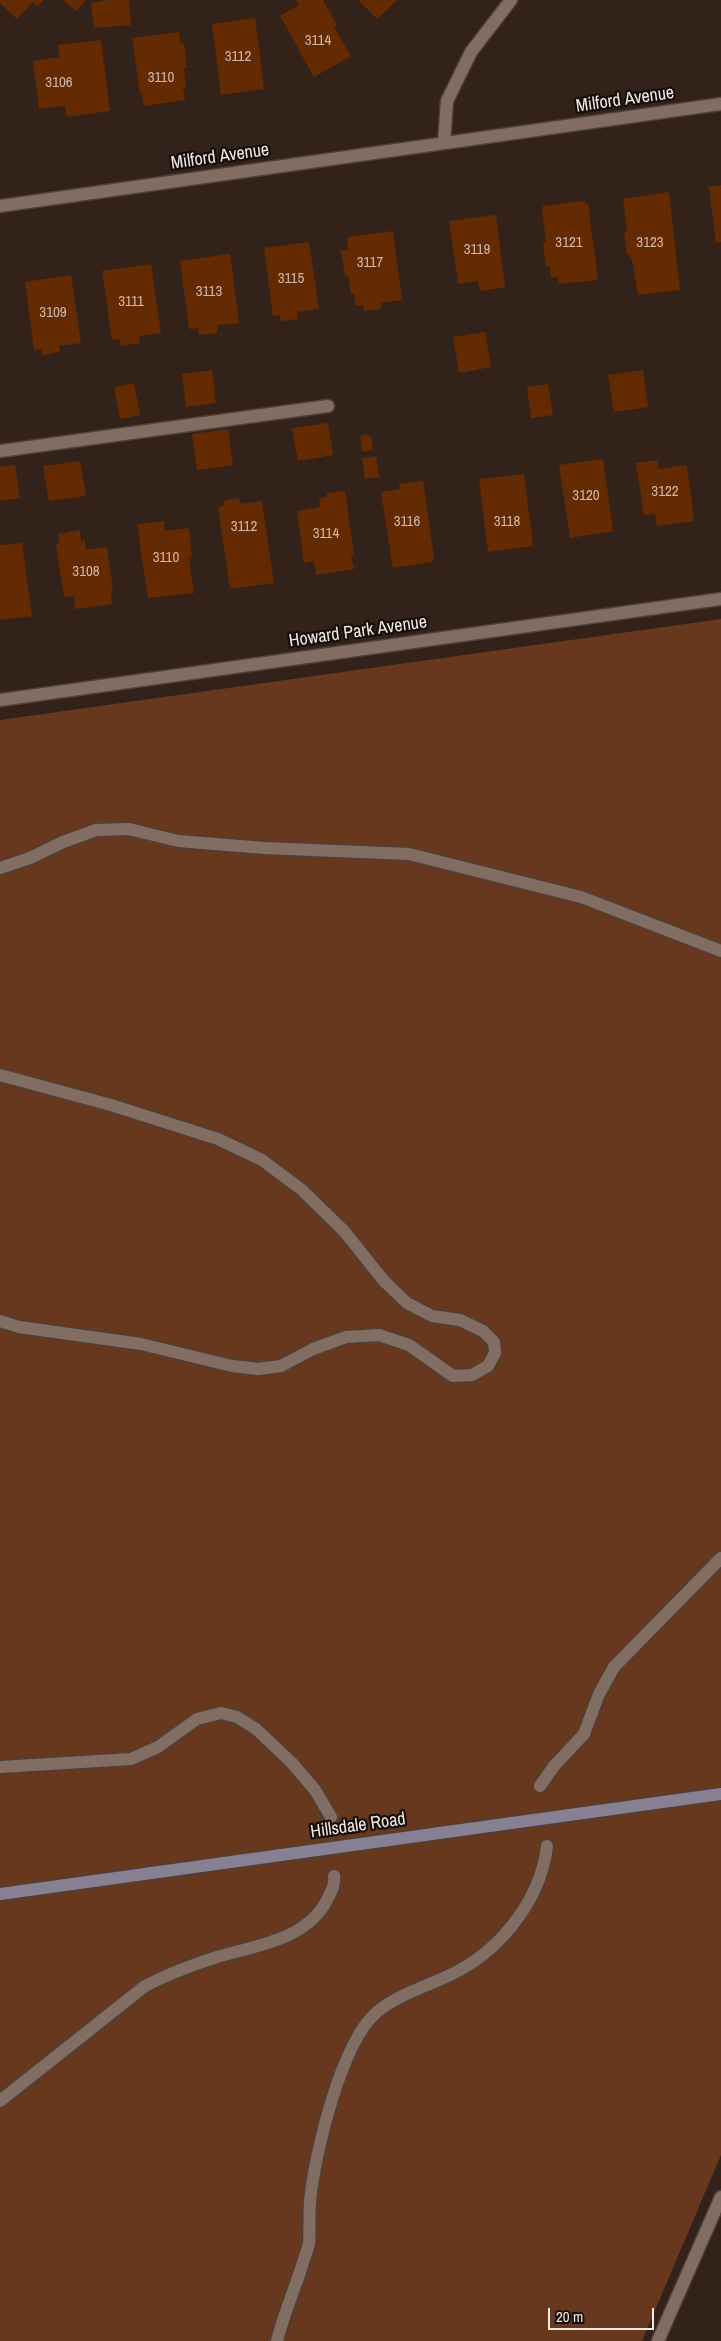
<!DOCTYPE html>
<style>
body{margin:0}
#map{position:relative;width:721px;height:2341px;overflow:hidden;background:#332219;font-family:"Archivo Narrow",sans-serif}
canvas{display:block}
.scale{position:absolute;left:548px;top:2308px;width:106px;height:22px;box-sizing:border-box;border:2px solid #f3e7e1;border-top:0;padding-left:6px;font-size:15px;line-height:18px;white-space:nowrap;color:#f3e7e1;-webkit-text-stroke:4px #150e0a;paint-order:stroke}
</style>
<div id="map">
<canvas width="721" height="2341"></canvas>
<div class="scale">20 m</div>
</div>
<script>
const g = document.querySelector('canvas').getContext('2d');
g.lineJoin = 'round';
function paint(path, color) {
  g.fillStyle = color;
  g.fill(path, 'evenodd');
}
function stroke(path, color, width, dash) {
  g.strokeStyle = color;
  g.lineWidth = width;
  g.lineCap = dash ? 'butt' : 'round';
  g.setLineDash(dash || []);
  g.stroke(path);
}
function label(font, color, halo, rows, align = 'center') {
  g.font = font + ' "Archivo Narrow",sans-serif';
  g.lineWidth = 4.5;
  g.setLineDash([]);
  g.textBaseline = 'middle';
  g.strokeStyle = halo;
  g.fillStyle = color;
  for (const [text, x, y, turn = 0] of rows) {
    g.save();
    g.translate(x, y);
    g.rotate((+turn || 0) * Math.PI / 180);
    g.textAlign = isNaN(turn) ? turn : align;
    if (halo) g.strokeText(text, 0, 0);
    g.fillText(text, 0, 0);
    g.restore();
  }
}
paint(new Path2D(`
 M721 619V2155L642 2341H0V720Z`), '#67381e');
paint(new Path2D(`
 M0 0H44L37 7 33 2 17 19 0 3Z
 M63 0H86L76 11Z
 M109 0H129L131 25 94 28 91 3Z
 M296 0H323L337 25 334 27 351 56 314 77 280 16 299 5Z
 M358 0H397L377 19Z
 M255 18 264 89 221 95 212 24Z
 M179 32 181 44 184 43 187 68H184L186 87 183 88 185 100 144 106 142 93 140 94 132 38Z
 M101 40 110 111 67 117 65 106 39 109 33 61 59 57 58 45Z
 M721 185V242L716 243 709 187Z
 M669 192 680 290 638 295 633 264 630 255H627L624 232H627L623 199Z
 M585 201V204H588L598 280 559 284 558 277 551 278 550 266 546 267 543 243 546 242 542 210 543 206Z
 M496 215 505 287 480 291 478 281 458 284 449 221Z
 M393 231 402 300 381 303 382 309 364 311 363 305 356 306 354 294H351L348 275 345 276 341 251 348 250 347 237Z
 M309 242 319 309 297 312 298 319 280 321V315L273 316 264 248Z
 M230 254 239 323 217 325V333L199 335 198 328 189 329 180 261Z
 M151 264 161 333 139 336 140 343 121 346 120 339 112 340 102 271Z
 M71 275 81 343 59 346 60 352 42 355 41 349 34 350 25 282Z
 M485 332 491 367 459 373 453 337Z
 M212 370 216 403 186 407 182 374Z
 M643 370 648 407 614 412 608 375Z
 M134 383 140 415 120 419 114 387Z
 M548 384 553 415 531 418 527 387Z
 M328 423 333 455 298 461 292 428Z
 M228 429 233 465 197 470 192 434Z
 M363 434 371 436 373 450 362 452 360 437Z
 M376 456 379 477 365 479 362 458Z
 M603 459 613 531 570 538 559 465Z
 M658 460 659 469 687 465 694 521 657 526 655 514 644 515 636 463Z
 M80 461 86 496 49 501 43 466Z
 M15 465 20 498 0 501V467Z
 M524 474 533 546 488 552 479 479Z
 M423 481 434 558 432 562 393 568 381 492 400 489 399 484Z
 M345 491 354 555H351L354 569 316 575 314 561 304 563 297 511 320 507 319 498 327 497V493Z
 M239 498 240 504 262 501 274 583 230 589 218 507 224 506 223 501Z
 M164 521 165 531 189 528 192 556 189 557 194 593 148 598 137 524Z
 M80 530 81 541 85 540 86 550 107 547 113 590 111 591 112 604 75 609 74 596 64 597 56 544H59L58 534Z
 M22 543 32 616 0 620V545Z`), '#642b03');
const service = new Path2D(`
 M0 451 328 406
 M0 868 30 858 63 842 96 830 129 829 178 841 264 848 409 854 581 897 721 951
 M0 1075 111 1105 218 1139 262 1160 302 1190 344 1231 384 1281 407 1303 432 1316 460 1320 483 1331 494 1342 495 1353 488 1366 472 1375 453 1376 409 1345 379 1335 346 1337 313 1349 281 1366 258 1369 232 1366 141 1344 19 1327 0 1321
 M0 1767 131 1759 158 1747 197 1719 221 1713 237 1717 256 1729 292 1763 315 1790 331 1817
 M540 1786 554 1766 584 1734 599 1694 614 1667 721 1558
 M0 2101 145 1986C168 1974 192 1965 217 1957 257 1945 308 1940 328 1898 332 1890 335 1885 334 1876
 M277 2341C283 2317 293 2293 301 2269 303 2261 307 2252 309 2244 310 2230 309 2216 310 2202 314 2156 341 2042 377 2012 400 1993 432 1985 458 1971 503 1947 541 1898 547 1846`);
const minor = new Path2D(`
 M444 143 447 101 471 52 511 0
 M0 206 721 104
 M0 700 721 599
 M658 2341 721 2197`);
const secondary = new Path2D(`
 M0 1894 721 1794`);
stroke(service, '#4e4039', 15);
stroke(minor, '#4e4039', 15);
stroke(secondary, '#4e4039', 15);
stroke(service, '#826d63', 12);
stroke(minor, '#826d63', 12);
stroke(secondary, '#868092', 12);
label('15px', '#cfb8aa', null, [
 ["3114",318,41],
 ["3112",238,57],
 ["3110",161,78],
 ["3106",59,83],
 ["3121",569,243],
 ["3123",650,243],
 ["3119",477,250],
 ["3117",370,263],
 ["3115",291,279],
 ["3113",209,292],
 ["3111",131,302],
 ["3109",53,313],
 ["3122",665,492],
 ["3120",586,496],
 ["3116",407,522],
 ["3118",507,522],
 ["3112",244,527],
 ["3114",326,534],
 ["3110",166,558],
 ["3108",86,572]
]);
label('18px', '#f3e7e1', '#150e0a', [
 ["Milford Avenue",625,100,-8],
 ["Milford Avenue",220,157,-8],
 ["Howard Park Avenue",358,632,-8],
 ["Hillsdale Road",358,1826,-8]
]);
</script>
